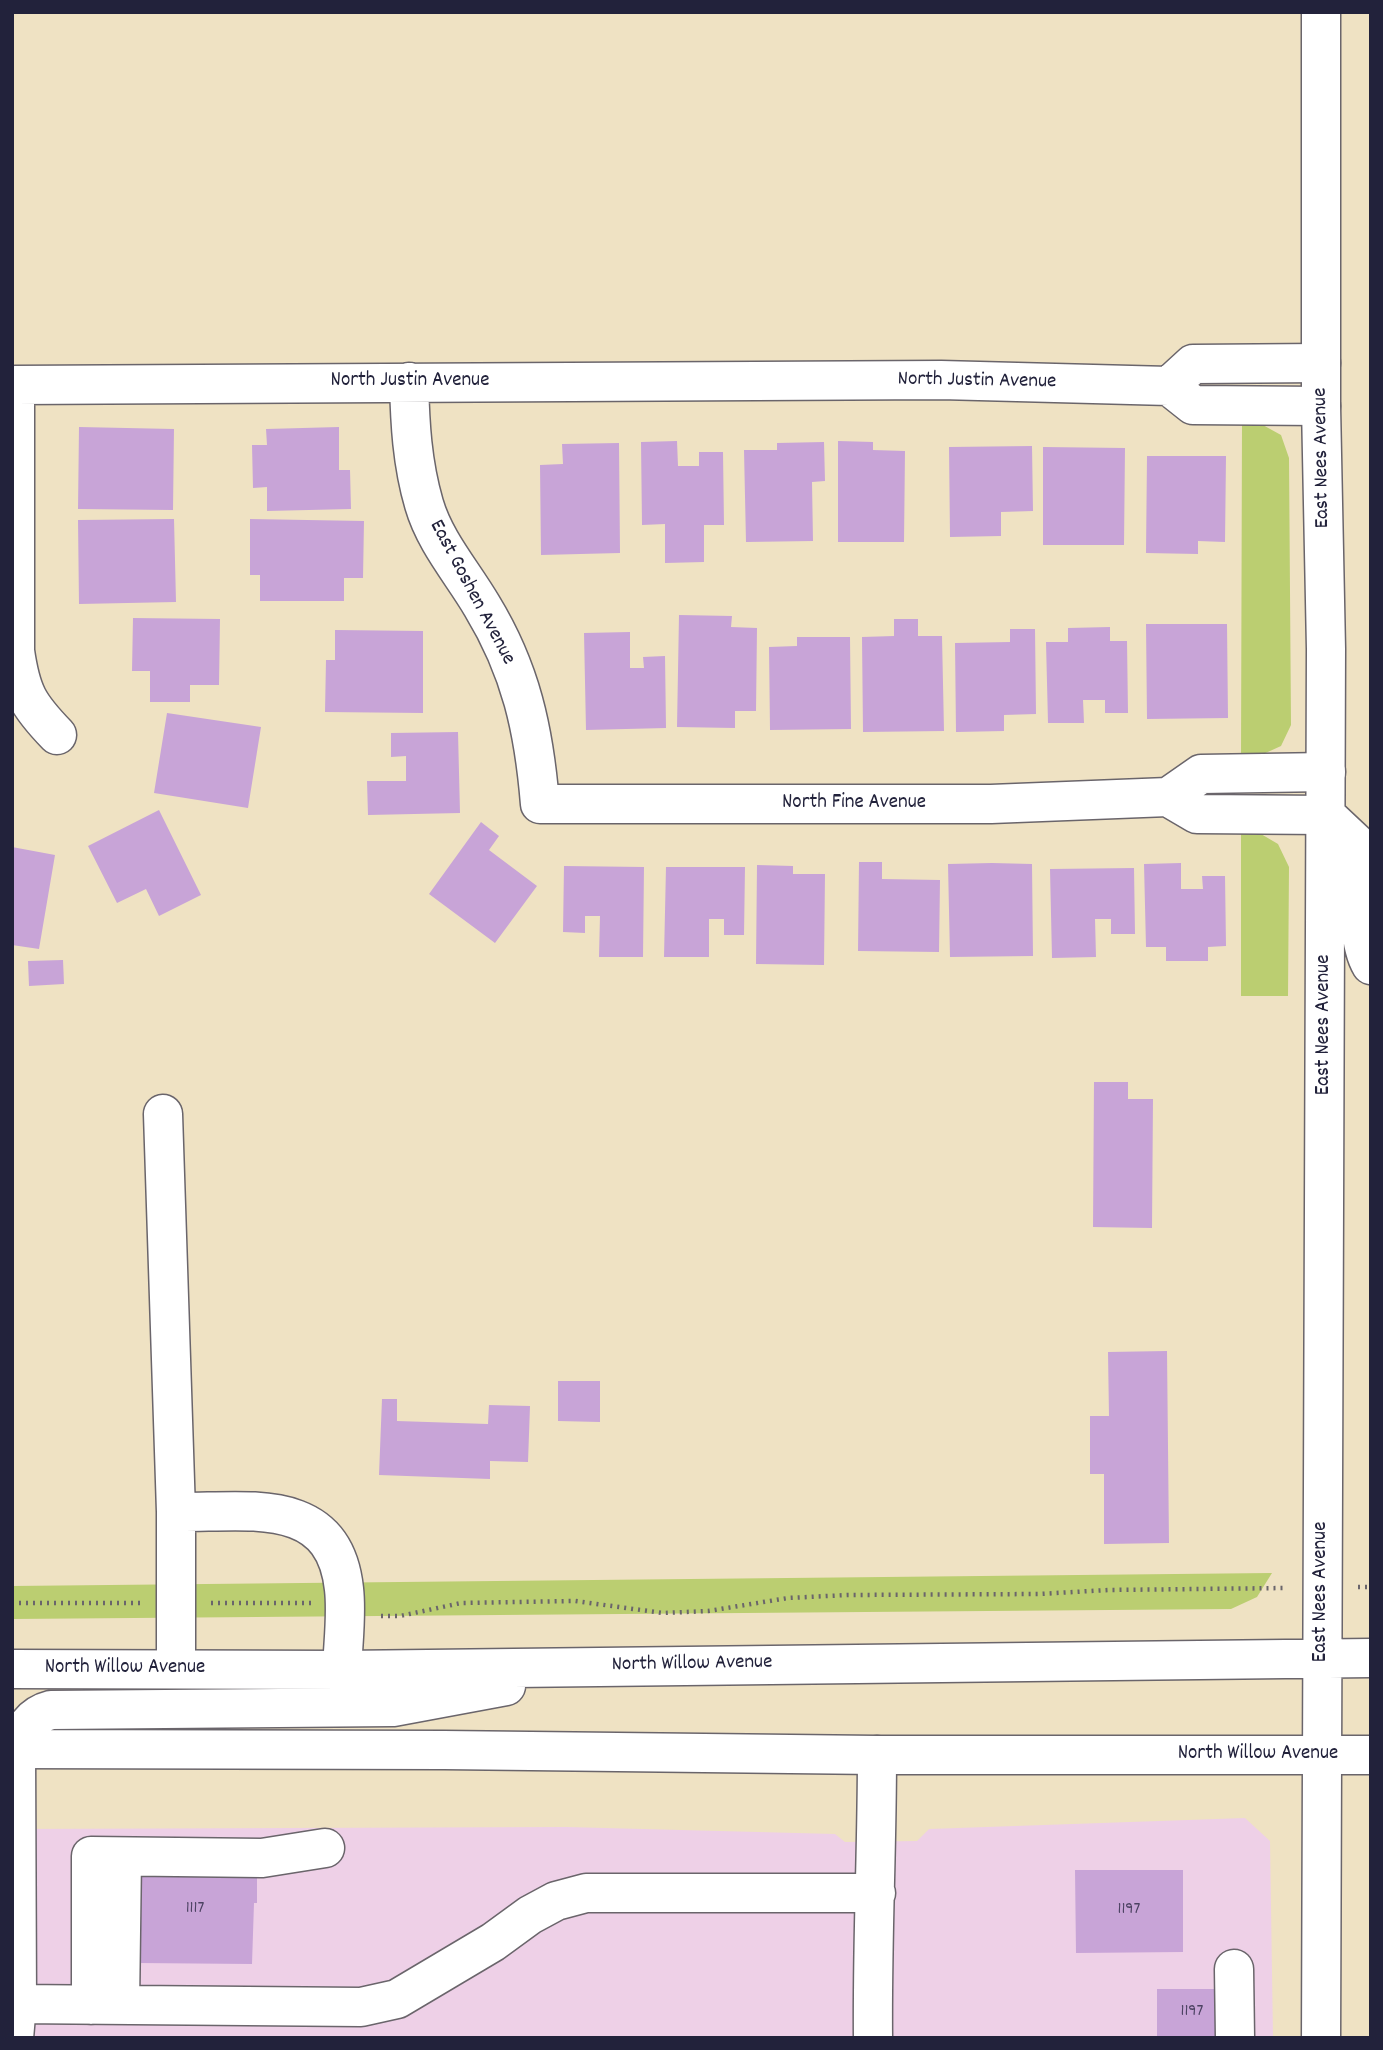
<!DOCTYPE html>
<style>
body{margin:0}
#map{position:relative;width:1383px;height:2050px;overflow:hidden;background:#efe2c3;font-family:Dekko,sans-serif}
canvas{display:block}
.frame{position:absolute;inset:0;border:14px solid #22223b;pointer-events:none}
</style>
<div id="map">
<canvas width="1383" height="2050"></canvas>
<div class="frame"></div>
</div>
<script>
const g = document.querySelector('canvas').getContext('2d');
g.lineJoin = 'round';
function paint(path, color) {
  g.fillStyle = color;
  g.fill(path, 'evenodd');
}
function stroke(path, color, width, dash) {
  g.strokeStyle = color;
  g.lineWidth = width;
  g.lineCap = dash ? 'butt' : 'round';
  g.setLineDash(dash || []);
  g.stroke(path);
}
function label(font, color, halo, rows, align = 'center') {
  g.font = font + ' Dekko,sans-serif';
  g.lineWidth = 7;
  g.setLineDash([]);
  g.textBaseline = 'middle';
  g.strokeStyle = halo;
  g.fillStyle = color;
  for (const [text, x, y, turn = 0] of rows) {
    g.save();
    g.translate(x, y);
    g.rotate((+turn || 0) * Math.PI / 180);
    g.textAlign = isNaN(turn) ? turn : align;
    if (halo) g.strokeText(text, 0, 0);
    g.fillText(text, 0, 0);
    g.restore();
  }
}
paint(new Path2D(`
 M1245 1818 1270 1841 1273 2038H12V1829L566 1827 835 1834 845 1842 917 1841 929 1829Z`), '#eed0e7');
paint(new Path2D(`
 M1242 423 1261 424 1281 435 1289 458 1291 725 1281 746 1259 756 1241 757Z
 M1241 834H1261L1278 844 1289 867 1288 996H1241Z
 M1272 1573 1257 1597 1231 1609 12 1619V1586Z`), '#bbce71');
paint(new Path2D(`
 M79 427 174 429 173 510 78 509Z
 M339 427V470H350L351 509 267 511V487L253 488 252 445H267L266 429Z
 M677 441 678 466H699V452H723L724 525H704V562L665 563V524L642 525 641 442Z
 M838 441 873 442V450L905 451 904 542H838Z
 M824 442 825 481 812 482 813 541 746 542 744 450H777V443Z
 M619 443 620 553 541 555 540 465 563 464 562 444Z
 M1032 446 1033 511 1001 512V536L950 537 949 447Z
 M1043 447 1125 448 1124 545H1043Z
 M1147 456H1226L1225 542 1198 541V554L1146 553Z
 M174 519 176 602 79 604 78 520Z
 M250 519 364 521 363 578H344V601H260V575H250Z
 M679 615 732 616 731 627 757 628 756 711H735V728L677 727Z
 M133 618 220 619 219 685H190V702H150V671H132Z
 M894 619H918V636H942L944 731 863 732 862 637 894 636Z
 M1146 624H1227L1228 718 1147 719Z
 M1110 627V641H1127L1128 713H1105V700H1083L1084 723H1048L1046 642H1068V628Z
 M1010 629H1035L1036 714 1004 715V731L956 732 955 643 1010 642Z
 M335 630 423 631V713L325 712 326 660H335Z
 M630 632V668H644L643 657 665 656 666 728 586 730 584 633Z
 M797 637H850L851 729 770 730 769 647 797 646Z
 M167 713 261 727 248 808 154 793Z
 M458 732 460 813 368 815 367 781H406V756L391 757V733Z
 M159 810 201 895 159 916 146 889 117 903 88 846Z
 M481 822 499 836 489 850 537 886 495 943 429 894Z
 M12 847 55 855 39 949 12 945Z
 M859 862H882V879L940 880 939 952 858 951Z
 M992 863 1032 864 1033 956 950 957 948 864Z
 M1181 863V889H1203L1202 876H1225L1226 946 1208 947V961H1166V947H1146L1144 864Z
 M757 865 793 866V874H825L824 965 756 964Z
 M564 866 644 867 643 957H599L600 916H585V933L563 932Z
 M666 867H745L744 935H724V919H709V957H664Z
 M1134 868 1135 934H1111V919H1095L1096 957 1052 958 1050 869Z
 M63 960 64 984 29 986 28 961Z
 M1094 1082H1128V1099H1153L1152 1228 1093 1227Z
 M1167 1351 1169 1543 1104 1544V1474H1090V1416H1109L1108 1352Z
 M558 1381H600V1422L558 1421Z
 M382 1399H397V1421L488 1424 489 1405 530 1406 528 1462 490 1461V1479L379 1475Z
 M257 1865V1903H254L252 1964 138 1963 137 1871Z
 M1075 1870H1183V1952L1076 1953Z
 M1157 1989H1226V2038H1157Z`), '#c8a4d7');
const minor = new Path2D(`
 M409 382C410 423 412 463 424 504 435 542 462 572 482 606 521 670 534 730 540 804H991L1168 797 1201 774 1326 772
 M1169 386 1193 364 1321 363
 M57 735C28 705 21 693 15 651V385L941 380 1169 386 1193 405 1321 406
 M1168 797 1197 814 1326 815
 M163 1114 176 1512V1669
 M176 1512C246 1513 334 1494 344 1589 347 1615 343 1643 342 1670
 M16 1749 17 2004 361 2007 397 1999 493 1942 530 1915 556 1901 586 1893H876
 M1234 1969 1235 2038
 M91 2005V1856L262 1858 325 1848
 M120 2005 122 1857
 M14 2038 17 2004
 M873 2038C872 1943 877 1850 877 1755`);
const major = new Path2D(`
 M1321 12V406L1326 649 1321 2038
 M1326 815 1359 846C1360 878 1355 939 1371 965
 M12 1669 342 1670 1371 1658
 M12 1749 444 1750 877 1755H1371
 M16 1749C23 1730 31 1715 51 1710L393 1707 506 1686`);
stroke(minor, '#6a656b', 41);
stroke(major, '#6a656b', 41);
stroke(new Path2D(`
 M1358 1587H1371
 M12 1603H140
 M211 1603H311
 M381 1616H400L461 1603 575 1601 663 1613 708 1611 788 1598 847 1595 1039 1594 1108 1590 1286 1588`), '#6a656b', 4.5, [2, 5]);
stroke(minor, '#fff', 38);
stroke(major, '#fff', 38);
label('18px', '#4c4262', null, [
 ["1117",195,1910],
 ["1197",1129,1911],
 ["1197",1192,2013]
]);
label('21px', '#22223b', '#fff', [
 ["North Justin Avenue",410,382],
 ["North Justin Avenue",977,382,1],
 ["East Nees Avenue",1323,458,-91],
 ["East Goshen Avenue",471,593,62],
 ["North Fine Avenue",854,804],
 ["East Nees Avenue",1325,1025,-90],
 ["East Nees Avenue",1322,1592,-90],
 ["North Willow Avenue",692,1665,-1],
 ["North Willow Avenue",125,1669],
 ["North Willow Avenue",1258,1755]
]);
</script>
